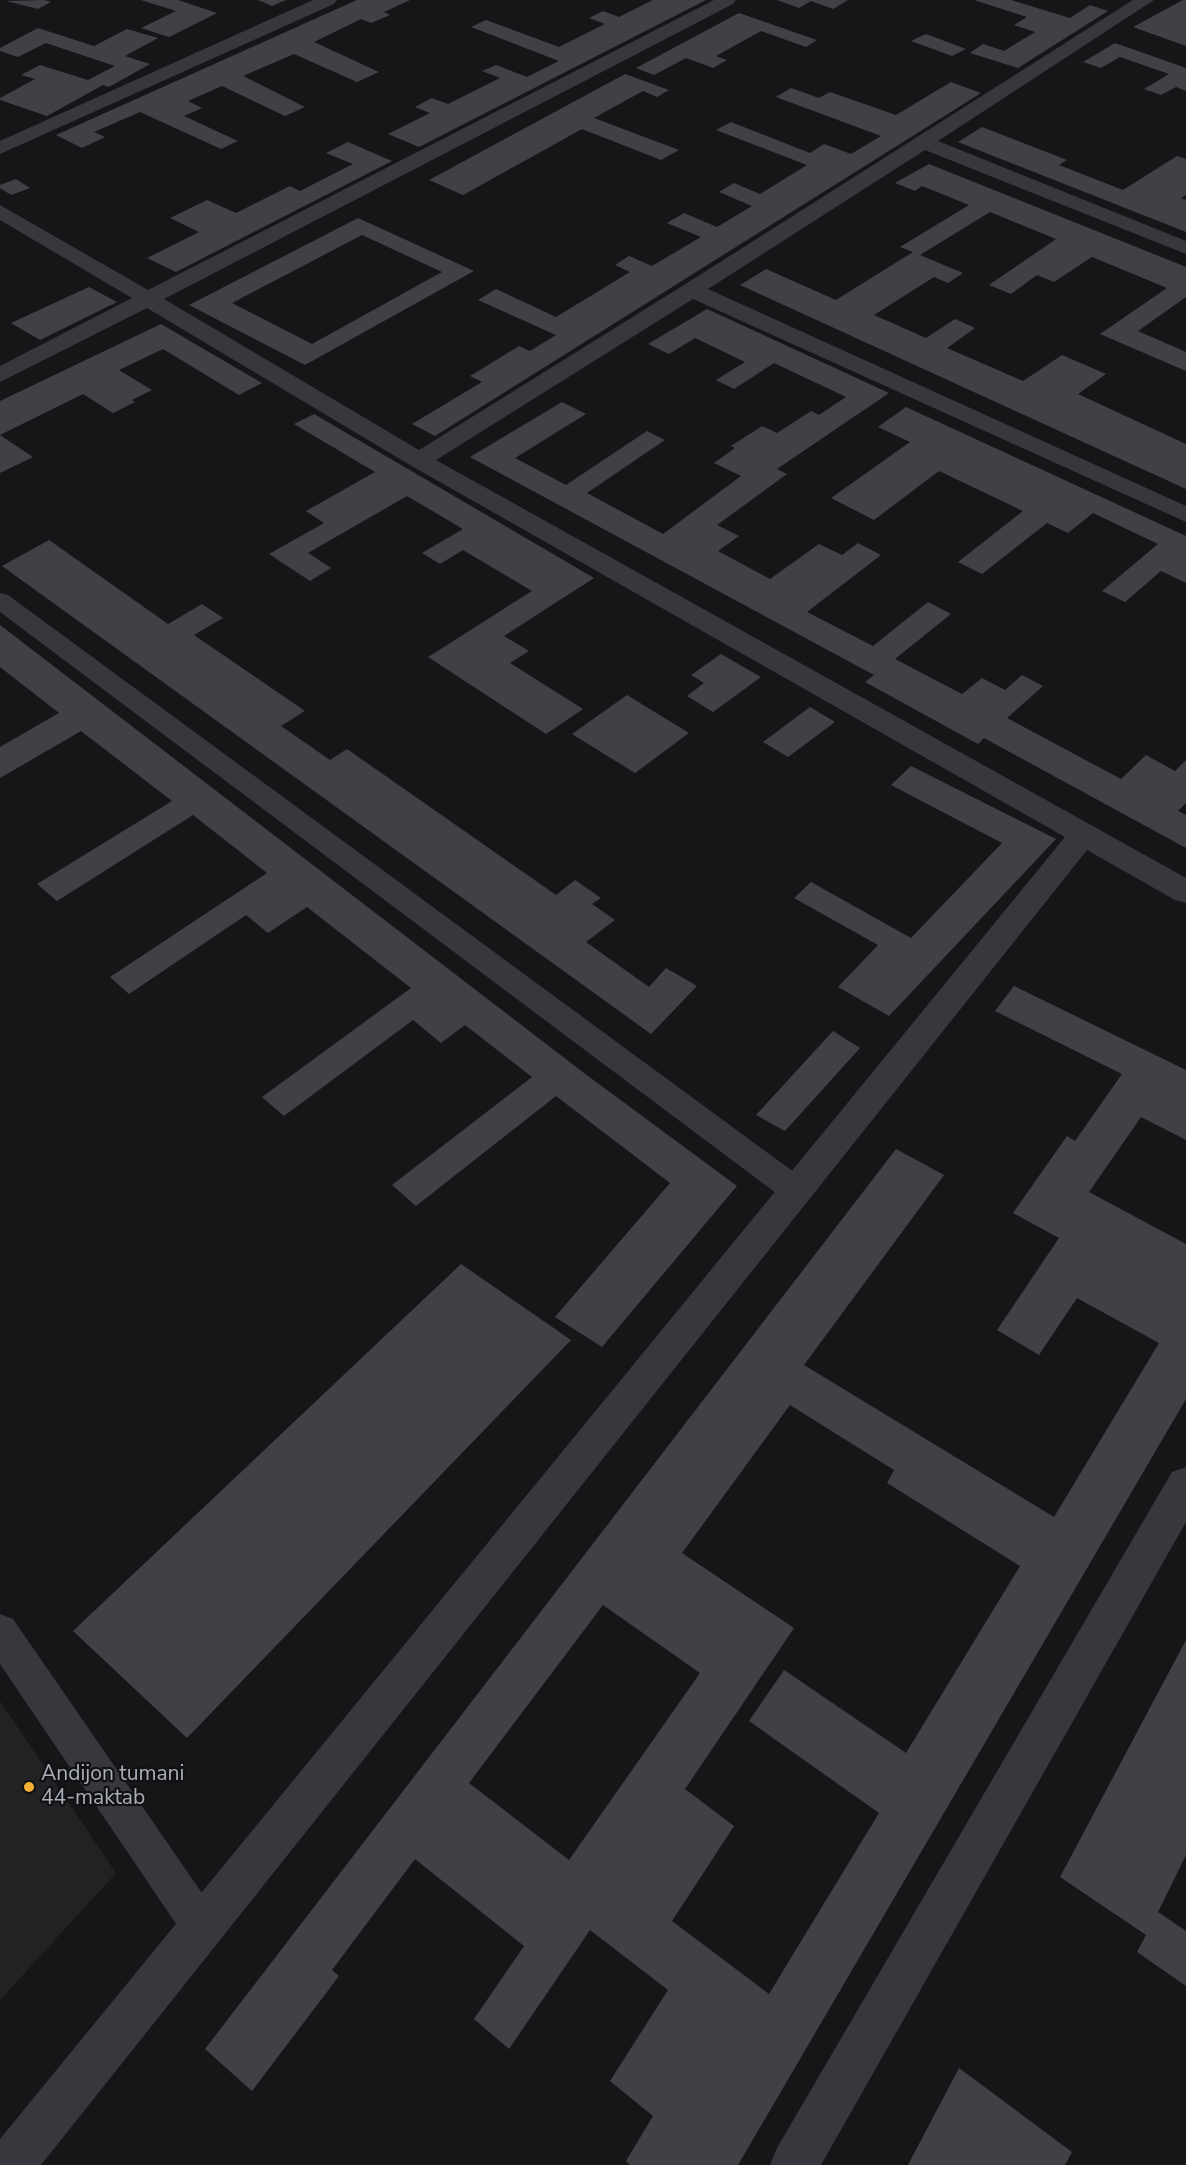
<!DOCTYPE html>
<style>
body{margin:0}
canvas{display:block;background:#161618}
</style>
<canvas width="1186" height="2165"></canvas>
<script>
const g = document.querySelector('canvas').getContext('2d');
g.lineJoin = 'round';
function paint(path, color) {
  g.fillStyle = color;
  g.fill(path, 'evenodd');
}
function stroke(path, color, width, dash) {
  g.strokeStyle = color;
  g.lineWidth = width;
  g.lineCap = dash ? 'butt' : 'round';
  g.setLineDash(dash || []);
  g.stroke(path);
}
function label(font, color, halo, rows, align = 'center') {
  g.font = font + ' "Nunito Sans",sans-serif';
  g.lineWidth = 4.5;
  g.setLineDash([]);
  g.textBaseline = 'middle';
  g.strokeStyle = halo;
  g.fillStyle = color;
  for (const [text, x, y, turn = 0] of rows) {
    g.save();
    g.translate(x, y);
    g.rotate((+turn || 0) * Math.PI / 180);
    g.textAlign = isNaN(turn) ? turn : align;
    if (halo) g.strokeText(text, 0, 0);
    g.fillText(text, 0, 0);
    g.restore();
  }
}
paint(new Path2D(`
 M0 1701 116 1873 0 2000Z`), '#222225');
paint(new Path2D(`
 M44 0 51 2 38 9 6 1Z
 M141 0H178L217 13 169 37 141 28 176 11Z
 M258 0H286L272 6Z
 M357 0H410L384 12 390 15 371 23 361 19 314 42 379 72 357 82 294 54 243 76 305 107 285 116 222 86 188 101 202 108 184 116 238 141 221 149 140 112 94 132 105 137 82 148 56 135Z
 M653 0H706L419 147 388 134 430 113 415 107 432 98 448 104 500 78 482 71 496 65 527 77 559 61 471 27 486 20 559 47 605 24 589 18 603 11 619 17Z
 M777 0H848L833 9 811 1 799 8Z
 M974 0H1011L1070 18 1090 5 1108 11 1018 68 970 53 983 44 1004 51 1035 32 1014 25 1027 17Z
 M1183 0H1186V46L1133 27Z
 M739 13 817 40 806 47 761 31 716 56 727 60 713 68 686 58 654 75 636 68Z
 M38 28 94 46 127 29 158 38 125 56 150 64 109 87 103 85 47 116 0 100V98L35 79 21 75 40 65 88 80 115 66 46 43 18 57 0 51V48Z
 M926 34 966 49 952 56 911 41Z
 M1115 43 1186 68V91L1176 87 1161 95 1144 89 1169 74 1120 57 1101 68 1083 62Z
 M625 74 669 90 657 97 643 91 594 118 679 150 661 160 582 129 463 195 429 180Z
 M951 82 981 93 435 436 412 424 482 382 470 376 519 346 530 351 556 335 478 300 496 289 556 317 630 272 615 265 629 256 652 266 701 237 667 223 684 213 717 227 752 206 719 192 734 183 760 194 807 165 716 130 731 122 810 153 824 144 851 154 881 136 776 97 791 88 819 98 830 92 896 115Z
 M982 127 1067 160 1059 165 1123 190 1177 156 1186 159V195L1181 198 1186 200V232L958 142Z
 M348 142 392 161 176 272 147 258 199 232 170 218 207 200 236 213 290 186 300 191 353 164 326 153Z
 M929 164 1186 267V297L1138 331 1186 352V371L1100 334 1167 288 1092 257 1054 282 1037 275 1011 294 989 285 1056 239 990 212 920 255 963 273 948 283 934 277 874 315 926 338 955 319 975 328 947 348 1023 381 1062 355 1106 374 1078 394 1186 444V489L740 285 766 269 836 300 913 252 900 247 969 205 922 186 915 191 895 183Z
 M16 179 30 188 11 195 0 188V185Z
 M358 218 474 271 305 365 189 305ZM362 235 442 272 312 344 232 303Z
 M89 287 117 302 40 340 11 323Z
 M707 309 889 393 777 469 787 474 717 525 739 536 718 551 770 579 819 544 842 555 858 543 881 555 807 612 873 646 928 602 951 614 895 659 962 694 982 678 1005 690 1022 675 1043 686 1007 718 1121 779 1146 755 1175 771 1186 760V803L1178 811 1186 815V848L984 738 978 744 865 682 874 675 470 457 562 402 586 414 515 458 566 485 647 431 665 440 587 493 663 534 741 476 714 463 735 448 731 446 762 426 777 433 811 411 819 415 846 397 774 363 734 389 716 380 745 362 695 338 669 354 648 344Z
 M161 324 262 383 239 395 163 349 119 370 152 390 132 400 135 402 113 413 83 394 0 435 33 457 0 473V401Z
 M906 407 1186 536V583L1161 571 1125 602 1102 591 1158 544 1093 513 1068 533 1047 523 982 574 958 562 1023 511 939 471 874 520 831 498 910 442 878 427Z
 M314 414 594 578 504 636 529 651 510 663 583 709 546 734 428 657 532 591 463 550 440 564 422 553 463 529 407 496 308 553 331 568 310 581 269 554 324 523 306 511 375 472 294 424Z
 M49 540 168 624 202 604 223 618 194 635 305 711 281 726 330 760 347 749 556 895 575 880 601 898 592 904 615 920 586 942 649 987 666 968 697 986 651 1034 2 566Z
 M0 625 584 1073 737 1186 602 1347 555 1317 670 1183 556 1096 416 1206 392 1185 532 1077 465 1025 441 1043 413 1020 284 1116 262 1097 411 988 307 907 268 933 246 915 129 994 110 977 267 873 193 815 57 901 37 884 172 801 81 731 0 778V747L59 713 0 667Z
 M721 654 761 677 713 712 687 696 704 683 691 675Z
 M627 695 689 733 635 773 572 734Z
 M810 707 835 722 788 757 763 742Z
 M911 766 1056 839 889 1016 838 987 878 945 794 898 811 882 911 938 1002 843 891 785Z
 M1014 986 1186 1070V1140L1141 1117 1089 1192 1186 1244V1399L738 2165H630L626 2161 653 2116 610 2081 668 1990 590 1930 509 2049 474 2019 524 1946 415 1859 332 1970 339 1976 252 2091 205 2049 896 1149 944 1175 804 1365 1054 1517 1159 1343 1077 1298 1039 1355 997 1330 1059 1238 1013 1213 1067 1136 1075 1141 1122 1074 995 1011ZM790 1405 894 1470 887 1483 1020 1566 906 1753 784 1670 749 1721 879 1813 769 1994 672 1921 734 1826 685 1789 794 1628 682 1553ZM603 1605 700 1673 569 1860 469 1783Z
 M833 1031 860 1048 785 1131 756 1115Z
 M461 1264 571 1340 187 1738 73 1631Z
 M1186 1640V1855L1158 1912 1186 1931V1986L1137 1952 1146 1935 1060 1877Z
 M959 2068 1072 2152 1065 2165H908Z`), '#404145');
paint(new Path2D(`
 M0 593 8 595 806 1181 811 1190 806 1199 795 1203 784 1199 0 612Z
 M0 1614 13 1619 215 1912 221 1926 215 1940 201 1946 187 1940 0 1664Z`), '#37383d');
paint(new Path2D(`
 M313 0H337L334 4 0 154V141Z
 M714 0H736L733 4 164 299 419 450 684 285 1133 0H1154L938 141 1186 241V254L925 150 708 289 1186 506V522L693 299 436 460 1186 878V903L1175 900 1087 850 41 2165H0V2139L1065 837 410 465 147 308 0 382V366L132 298 0 220V205L148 290Z
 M1186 1467V1522L821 2165H770L777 2148 1172 1472Z`), '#37383d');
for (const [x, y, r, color] of [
 [29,1787,6,"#f2b134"]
]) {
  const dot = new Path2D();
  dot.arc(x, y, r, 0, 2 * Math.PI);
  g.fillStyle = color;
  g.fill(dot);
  stroke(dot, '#111113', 2);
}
label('21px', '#a8adb8', '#111113', [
 ["Andijon tumani",41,1775],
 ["44-maktab",41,1799]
], 'left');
</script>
